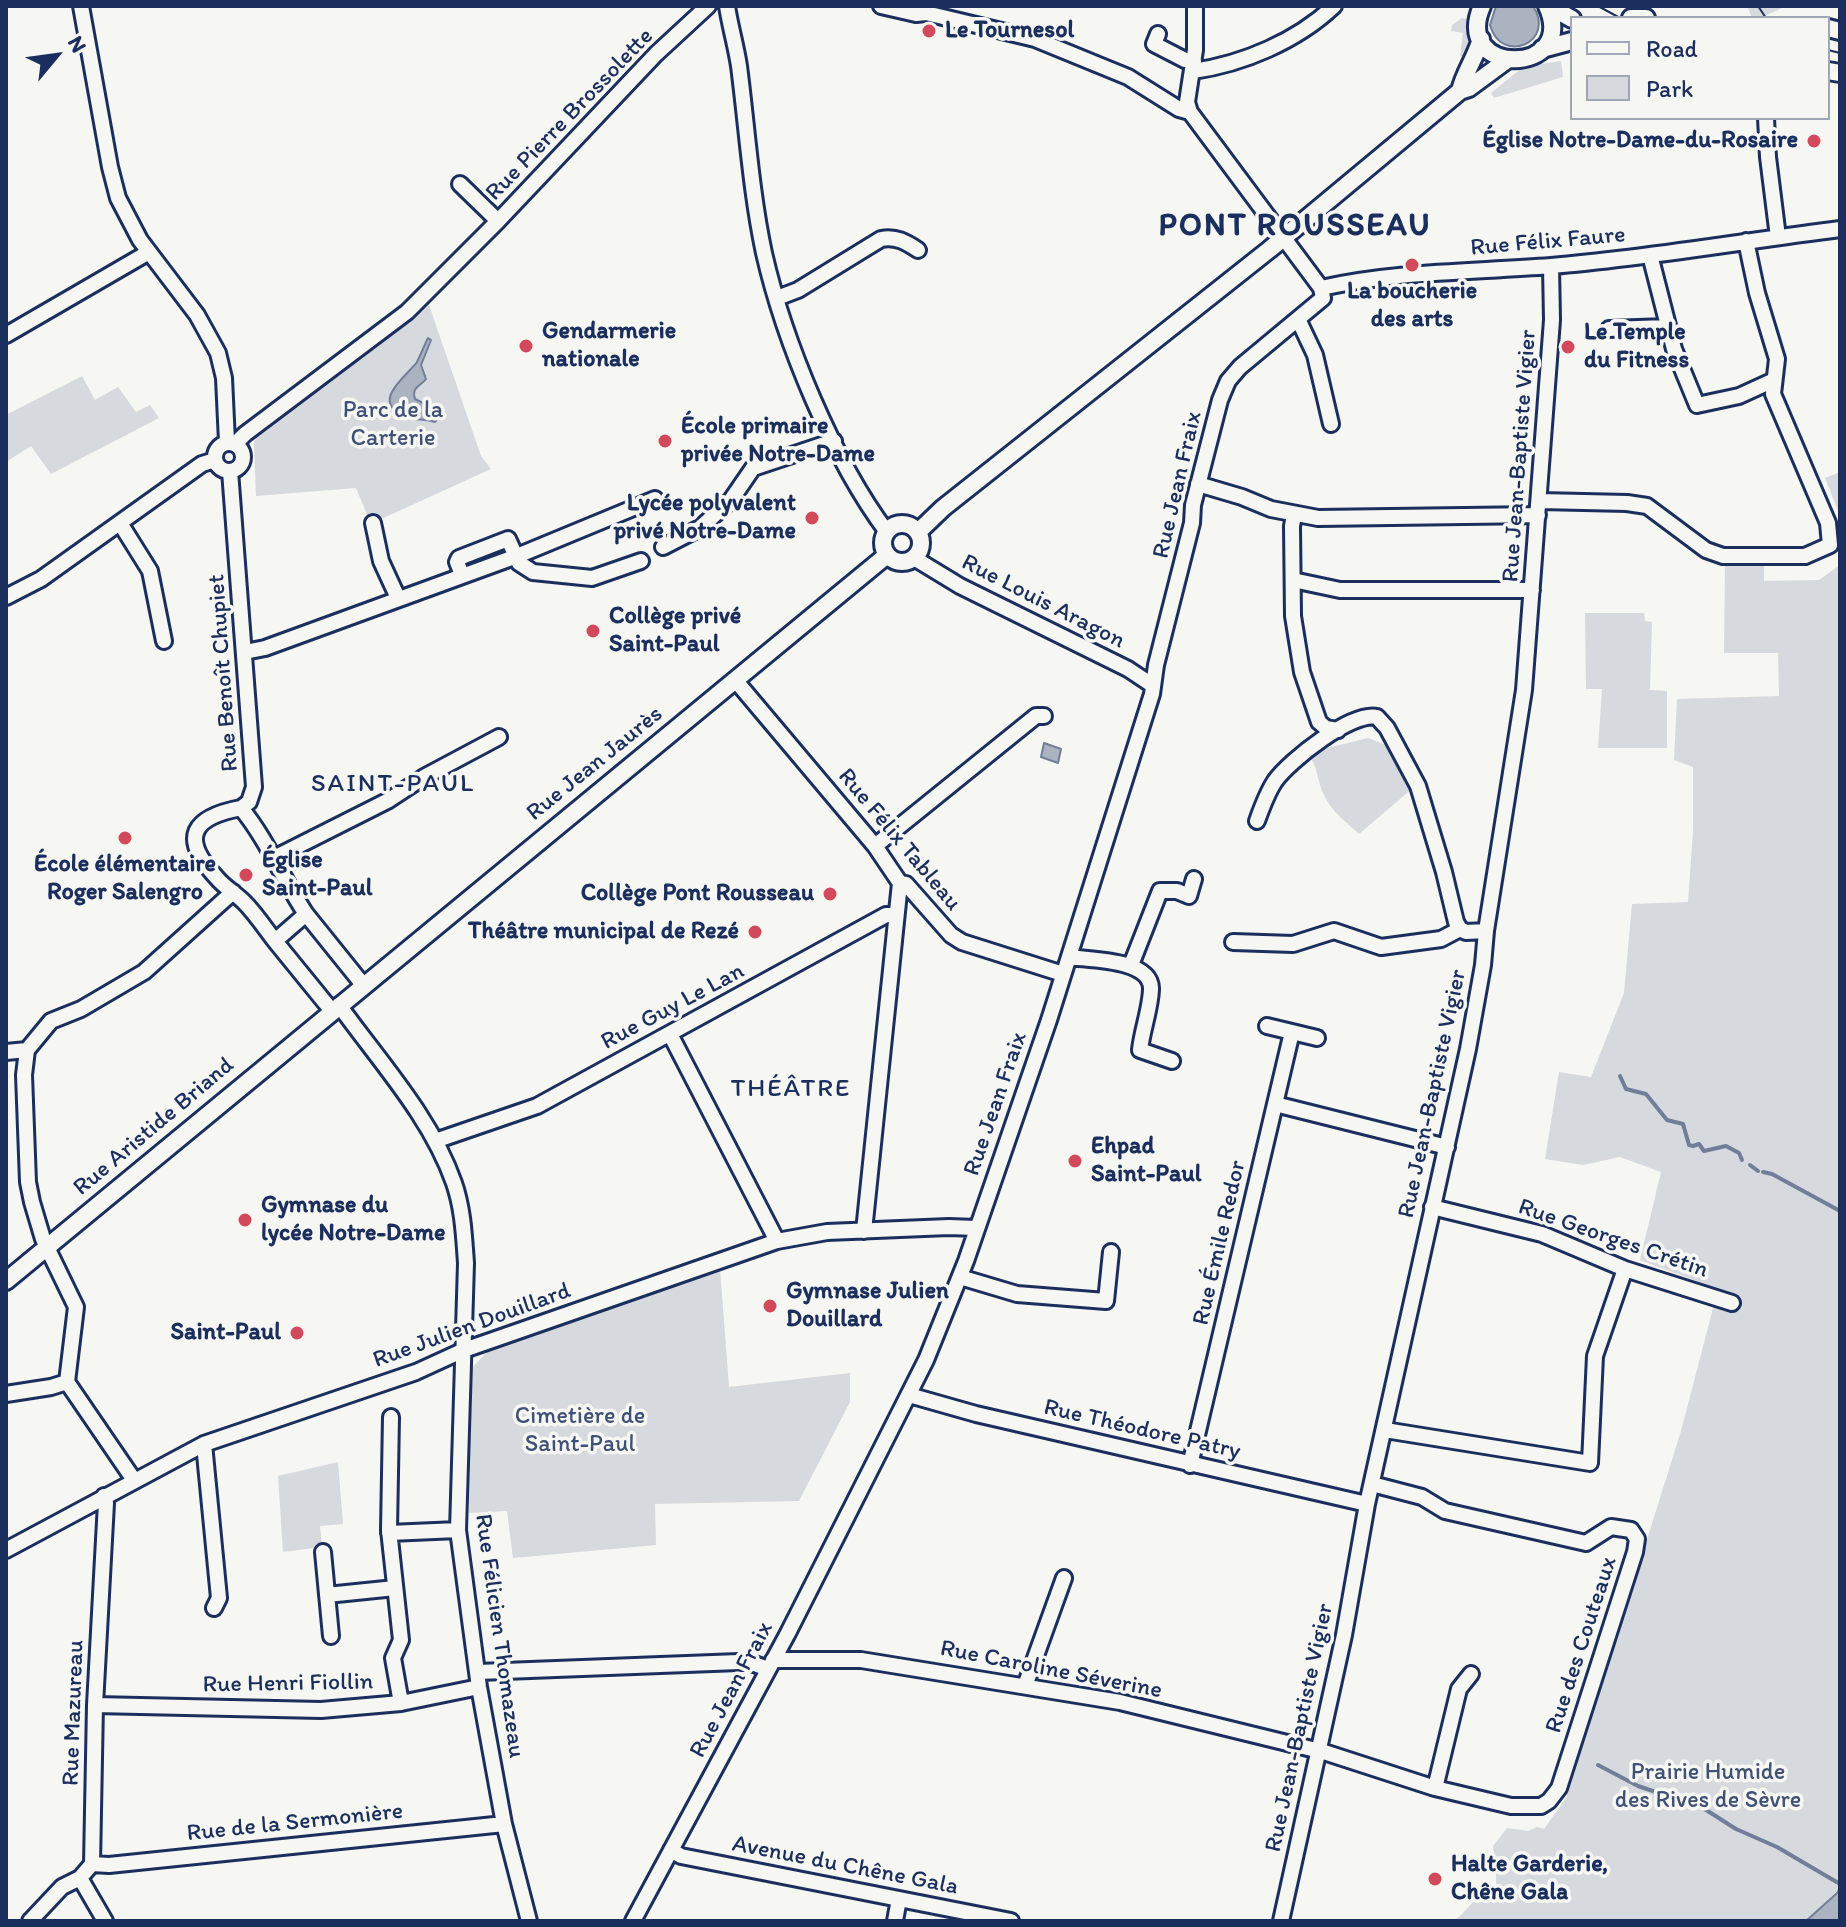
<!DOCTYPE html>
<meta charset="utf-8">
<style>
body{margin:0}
#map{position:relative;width:1846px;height:1927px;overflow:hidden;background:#f6f6f2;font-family:Itim,sans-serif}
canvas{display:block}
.frame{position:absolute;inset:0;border:8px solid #1b2f5e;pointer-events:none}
.legend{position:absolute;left:1570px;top:16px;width:260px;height:104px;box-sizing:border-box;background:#f6f6f2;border:2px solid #9ea6b7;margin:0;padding:10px 14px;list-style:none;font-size:24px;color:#1b2f5e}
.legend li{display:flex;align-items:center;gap:16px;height:40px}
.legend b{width:40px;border:2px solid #9ea6b7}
.north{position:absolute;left:16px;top:16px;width:80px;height:80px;-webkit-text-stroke:6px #f6f6f2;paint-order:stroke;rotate:61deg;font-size:22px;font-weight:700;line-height:32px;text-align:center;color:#1b2f5e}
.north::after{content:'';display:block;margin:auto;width:28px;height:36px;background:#1b2f5e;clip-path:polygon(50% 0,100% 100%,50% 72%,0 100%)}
</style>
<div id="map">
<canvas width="1846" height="1927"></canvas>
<div class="frame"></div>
<ul class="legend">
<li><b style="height:10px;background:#f6f6f2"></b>Road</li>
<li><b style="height:22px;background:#d6d9dd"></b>Park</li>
</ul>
<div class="north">N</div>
</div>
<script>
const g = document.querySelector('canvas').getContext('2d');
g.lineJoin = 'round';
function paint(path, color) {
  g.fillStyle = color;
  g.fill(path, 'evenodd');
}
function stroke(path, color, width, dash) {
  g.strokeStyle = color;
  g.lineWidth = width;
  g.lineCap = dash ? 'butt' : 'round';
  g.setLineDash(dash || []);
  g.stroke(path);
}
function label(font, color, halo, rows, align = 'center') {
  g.font = font + ' Itim,sans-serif';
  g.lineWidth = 7;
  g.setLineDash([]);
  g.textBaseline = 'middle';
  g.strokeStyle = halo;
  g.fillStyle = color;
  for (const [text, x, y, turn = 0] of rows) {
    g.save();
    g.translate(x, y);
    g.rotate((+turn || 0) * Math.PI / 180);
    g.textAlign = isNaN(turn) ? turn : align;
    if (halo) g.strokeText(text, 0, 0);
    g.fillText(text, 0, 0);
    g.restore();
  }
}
paint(new Path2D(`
 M1747 6H1784V7L1763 17 1752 18Z
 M1462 18 1472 20 1468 57 1460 56 1463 33 1451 31 1452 25Z
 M1561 61 1563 77 1494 98 1491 93 1523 67Z
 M429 305 481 456 491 469 368 525 366 512 356 488 256 496 254 444 257 435Z
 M82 376 95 400 118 387 136 412 150 405 159 418 51 474 31 446 6 462V415Z
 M1840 472V516L1825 478Z
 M1725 564H1764V581L1819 580 1840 565V1888L1806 1921H1452L1459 1917 1478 1897 1496 1888V1869L1493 1846 1507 1828 1528 1831 1537 1827 1544 1829 1566 1798 1681 1431 1718 1289 1640 1260 1661 1172 1620 1157 1583 1165 1545 1159 1559 1072 1591 1077 1624 993 1632 904 1688 902 1693 831V767L1674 760 1677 699 1779 696 1778 653H1724Z
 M1585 613H1644L1645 621 1652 622 1650 690 1667 691V748H1598L1602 689H1586Z
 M1368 738 1388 746 1413 788 1359 834C1346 822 1331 811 1324 795 1317 781 1318 765 1307 753Z
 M720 1269 729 1387 850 1373V1402L799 1501 655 1504 656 1545 513 1558 507 1511 469 1513 470 1370 490 1349Z
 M338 1462 343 1524 320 1526 322 1547 283 1552 278 1476Z`), '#d6d9dd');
const water = new Path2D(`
 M1496 6H1533C1557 42 1501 66 1490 25Z
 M428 338 431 340 421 365 426 379C421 386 411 387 415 399L435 409 439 417 435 422C425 418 414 421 404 416 369 401 408 375 417 362 421 354 424 346 428 338Z
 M1044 743 1061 749 1058 763 1041 757Z
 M1840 1888V1921H1806L1837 1893Z`);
paint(water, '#abb2c0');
stroke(water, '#717e99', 2);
stroke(new Path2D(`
 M1620 1076 1626 1089 1646 1094 1667 1120 1683 1124 1689 1145 1693 1146 1699 1144 1704 1151 1726 1146 1739 1153 1742 1160
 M1750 1165 1758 1171
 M1763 1172 1772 1174 1840 1211
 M1598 1765 1638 1786 1703 1808 1736 1829 1777 1847 1840 1884`), '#717e99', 4);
const minor = new Path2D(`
 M81 6 110 167 118 198 140 240 197 315 218 353 224 378 227 442
 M727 6C730 26 736 46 739 66 747 128 751 192 764 253 784 341 833 460 887 532
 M881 6 916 14 926 13 1035 39 1128 77 1179 109 1190 112 1321 288
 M1158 34 1154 44 1185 60 1194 61
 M1193 71C1243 64 1297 41 1334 6
 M1190 112 1187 102 1195 50V6
 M1766 118 1768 157 1778 237
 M460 184 498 221
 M1650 255 1674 349 1697 405 1739 396 1774 380
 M1321 288C1397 271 1474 272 1551 266 1648 258 1744 241 1840 229
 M777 298 798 290 881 239C896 236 906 242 918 250
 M1298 319 1315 355 1331 424
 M1609 329 1667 327
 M6 335 149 252
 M215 457a14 14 0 1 1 28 0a14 14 0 1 1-28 0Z
 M235 444 245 434 407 312 498 221 656 54 708 6
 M230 471 254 787 249 802 241 808
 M1198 484 1242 497 1271 509 1318 518 1538 515
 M1540 501 1627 503 1647 506 1706 550 1723 556H1805L1830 545 1828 523 1773 394 1777 359 1757 293 1746 241
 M1294 515 1292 526 1293 616 1302 672 1319 722 1326 728 1338 730
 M120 523 150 571 164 641
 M373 523 381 561 398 598
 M663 547 700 528 731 500 753 468 834 441
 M914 558 960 586 1128 669 1152 685
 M462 575 457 562 459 558 508 539 519 563 533 572 592 578 641 561
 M1293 580 1340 590H1532
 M6 597 41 579 202 464 215 460
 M245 652 265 648 517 556 655 499
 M736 681 875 846 900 883 906 884 951 935 962 942 1063 974
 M241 808C193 817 179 837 216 877 224 887 235 893 244 902 255 913 265 928 275 941
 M241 808C268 841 283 880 306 914
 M1257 821C1262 807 1267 793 1275 781 1289 761 1352 711 1377 717L1387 728 1418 786 1444 872 1456 922 1460 929 1466 932 1486 931
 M875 846 1036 716H1044
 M274 858 389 800 424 777 499 737
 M1233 942 1293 944 1334 931 1381 947 1441 939 1460 929
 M1069 957C1089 960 1150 959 1151 988 1151 1007 1142 1030 1140 1050L1172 1061
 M1131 965 1160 891H1177L1189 896 1194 879
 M339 1005C379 1061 431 1117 454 1183 463 1209 464 1236 466 1263L458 1530 479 1687 504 1824 529 1921
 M332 1011 275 941 306 914 364 986
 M1267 1026 1317 1038
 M670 1034 777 1241
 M6 1052 27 1050
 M1275 1104 1447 1147
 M435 1141 537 1106 886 915H895
 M1432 1207 1542 1234 1625 1269 1732 1303
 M864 1231 900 883
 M960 1277 1017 1294 1106 1301 1111 1252
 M6 1394 51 1387 67 1382
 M909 1395 976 1414 1367 1504
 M391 1417 389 1530 401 1640 393 1658 401 1703
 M1385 1430 1590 1463 1595 1356 1625 1269
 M204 1444 219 1598 214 1608
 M1190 1465 1292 1032
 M134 1480 67 1382 76 1307 43 1239 32 1202 28 1182 24 1075 27 1050 51 1021 81 1009 144 972 233 892
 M104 1496 106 1503 95 1705 92 1864 80 1878 105 1921
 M389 1533 458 1530
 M6 1550 204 1444 416 1372 464 1350 777 1241 827 1232 949 1227 976 1228
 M323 1552 331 1636
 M327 1595 395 1588
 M773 1660H861L1120 1702 1324 1752 1435 1788 1511 1806H1541L1549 1801 1559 1788 1635 1552 1637 1539 1631 1530 1611 1527 1586 1543 1445 1511 1422 1497 1372 1484
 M478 1672 739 1662H749L768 1669
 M1025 1686 1064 1578
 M95 1705 321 1710 401 1703 479 1687
 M1435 1788 1459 1689 1471 1674
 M671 1850 681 1856 1011 1921
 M92 1864 109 1865 504 1824
 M30 1921 62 1887 80 1878
 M633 1921 788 1633 926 1360 966 1261 1049 1020 1152 694 1156 665 1192 523 1193 505 1220 400 1228 381 1240 367 1323 298 1321 288
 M895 1921 899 1899
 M1281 1921 1344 1635 1367 1504 1468 1049 1483 965 1486 931 1524 690 1552 320 1551 266`);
const major = new Path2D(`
 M1482 6C1451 77 1579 77 1547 6
 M1549 6 1572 19
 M1631 18H1646
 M1828 28 1840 31
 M1542 49 1572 41
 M1828 71 1840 73
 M1460 91C1464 73 1476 57 1481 39
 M883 543a19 19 0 1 1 38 0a19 19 0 1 1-38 0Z
 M918 532 943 508 1270 249 1460 91 1469 88 1507 60
 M6 1281 887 555`);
stroke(minor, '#1b2f5e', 20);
stroke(major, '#1b2f5e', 22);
stroke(minor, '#f6f6f2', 14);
stroke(major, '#f6f6f2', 16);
stroke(new Path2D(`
 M1598 6 1620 18
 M1758 6 1766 18
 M1828 50 1840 53`), '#1b2f5e', 2);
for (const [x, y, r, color] of [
 [929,31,8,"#d1495b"],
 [1814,141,8,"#d1495b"],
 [1412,265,8,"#d1495b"],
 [526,346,8,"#d1495b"],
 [1568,347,8,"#d1495b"],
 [665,441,8,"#d1495b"],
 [812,518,8,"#d1495b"],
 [593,631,8,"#d1495b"],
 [125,838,8,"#d1495b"],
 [246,875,8,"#d1495b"],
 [830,894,8,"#d1495b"],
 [755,932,8,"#d1495b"],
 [1075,1161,8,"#d1495b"],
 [245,1220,8,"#d1495b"],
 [770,1306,8,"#d1495b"],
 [297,1333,8,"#d1495b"],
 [1435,1879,8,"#d1495b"]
]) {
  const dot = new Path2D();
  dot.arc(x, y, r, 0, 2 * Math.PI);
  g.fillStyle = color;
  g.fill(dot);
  stroke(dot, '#f6f6f2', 3);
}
label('bold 24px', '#1b2f5e', '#f6f6f2', [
 ["Le Tournesol",945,31],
 ["Église Notre-Dame-du-Rosaire",1798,141,"right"],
 ["La boucherie",1412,292,"center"],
 ["des arts",1412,320,"center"],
 ["Gendarmerie",542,332],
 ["nationale",542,360],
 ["Le Temple",1584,333],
 ["du Fitness",1584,361],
 ["École primaire",681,427],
 ["privée Notre-Dame",681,455],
 ["Lycée polyvalent",796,504,"right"],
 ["privé Notre-Dame",796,532,"right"],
 ["Collège privé",609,617],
 ["Saint-Paul",609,645],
 ["Église",262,861],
 ["Saint-Paul",262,889],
 ["École élémentaire",125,865,"center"],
 ["Roger Salengro",125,893,"center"],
 ["Collège Pont Rousseau",814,894,"right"],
 ["Théâtre municipal de Rezé",739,932,"right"],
 ["Ehpad",1091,1147],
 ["Saint-Paul",1091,1175],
 ["Gymnase du",261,1206],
 ["lycée Notre-Dame",261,1234],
 ["Gymnase Julien",786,1292],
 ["Douillard",786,1320],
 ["Saint-Paul",281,1333,"right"],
 ["Halte Garderie,",1451,1865],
 ["Chêne Gala",1451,1893]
], 'left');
label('24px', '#1b2f5e', '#f6f6f2', [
 ["Rue Pierre Brossolette",570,115,-46],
 ["Rue Félix Faure",1548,242,-5],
 ["Rue Jean-Baptiste Vigier",1520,456,-86],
 ["Rue Jean Fraix",1178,485,-77],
 ["Rue Louis Aragon",1043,602,27],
 ["Rue Benoît Chupiet",224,673,-94],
 ["Rue Jean Jaurès",595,764,-39],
 ["Rue Félix Tableau",899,840,50],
 ["Rue Guy Le Lan",673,1007,-28],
 ["Rue Jean-Baptiste Vigier",1433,1094,-78],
 ["Rue Jean Fraix",996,1104,-71],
 ["Rue Aristide Briand",154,1127,-40],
 ["Rue Georges Crétin",1613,1239,19],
 ["Rue Émile Redor",1220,1243,-77],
 ["Rue Julien Douillard",472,1326,-20],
 ["Rue Théodore Patry",1142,1430,13],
 ["Rue Félicien Thomazeau",499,1636,82],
 ["Rue des Couteaux",1582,1645,-72],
 ["Rue Caroline Séverine",1051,1670,11],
 ["Rue Henri Fiollin",288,1684,-1],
 ["Rue Jean Fraix",732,1690,-62],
 ["Rue Mazureau",74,1713,-88],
 ["Rue Jean-Baptiste Vigier",1300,1728,-78],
 ["Rue de la Sermonière",295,1823,-6],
 ["Avenue du Chêne Gala",845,1866,11]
]);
label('24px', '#405177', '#f6f6f2', [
 ["Parc de la",393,411],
 ["Carterie",393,439],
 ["Cimetière de",580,1417],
 ["Saint-Paul",580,1445],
 ["Prairie Humide",1708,1773],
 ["des Rives de Sèvre",1708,1801]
]);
g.letterSpacing = '2px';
label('26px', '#1b2f5e', '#f6f6f2', [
 ["SAINT-PAUL",393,784],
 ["THÉÂTRE",791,1089]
]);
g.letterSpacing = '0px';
g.letterSpacing = '2px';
label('bold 32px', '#1b2f5e', '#f6f6f2', [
 ["PONT ROUSSEAU",1295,227]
]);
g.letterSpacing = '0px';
</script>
